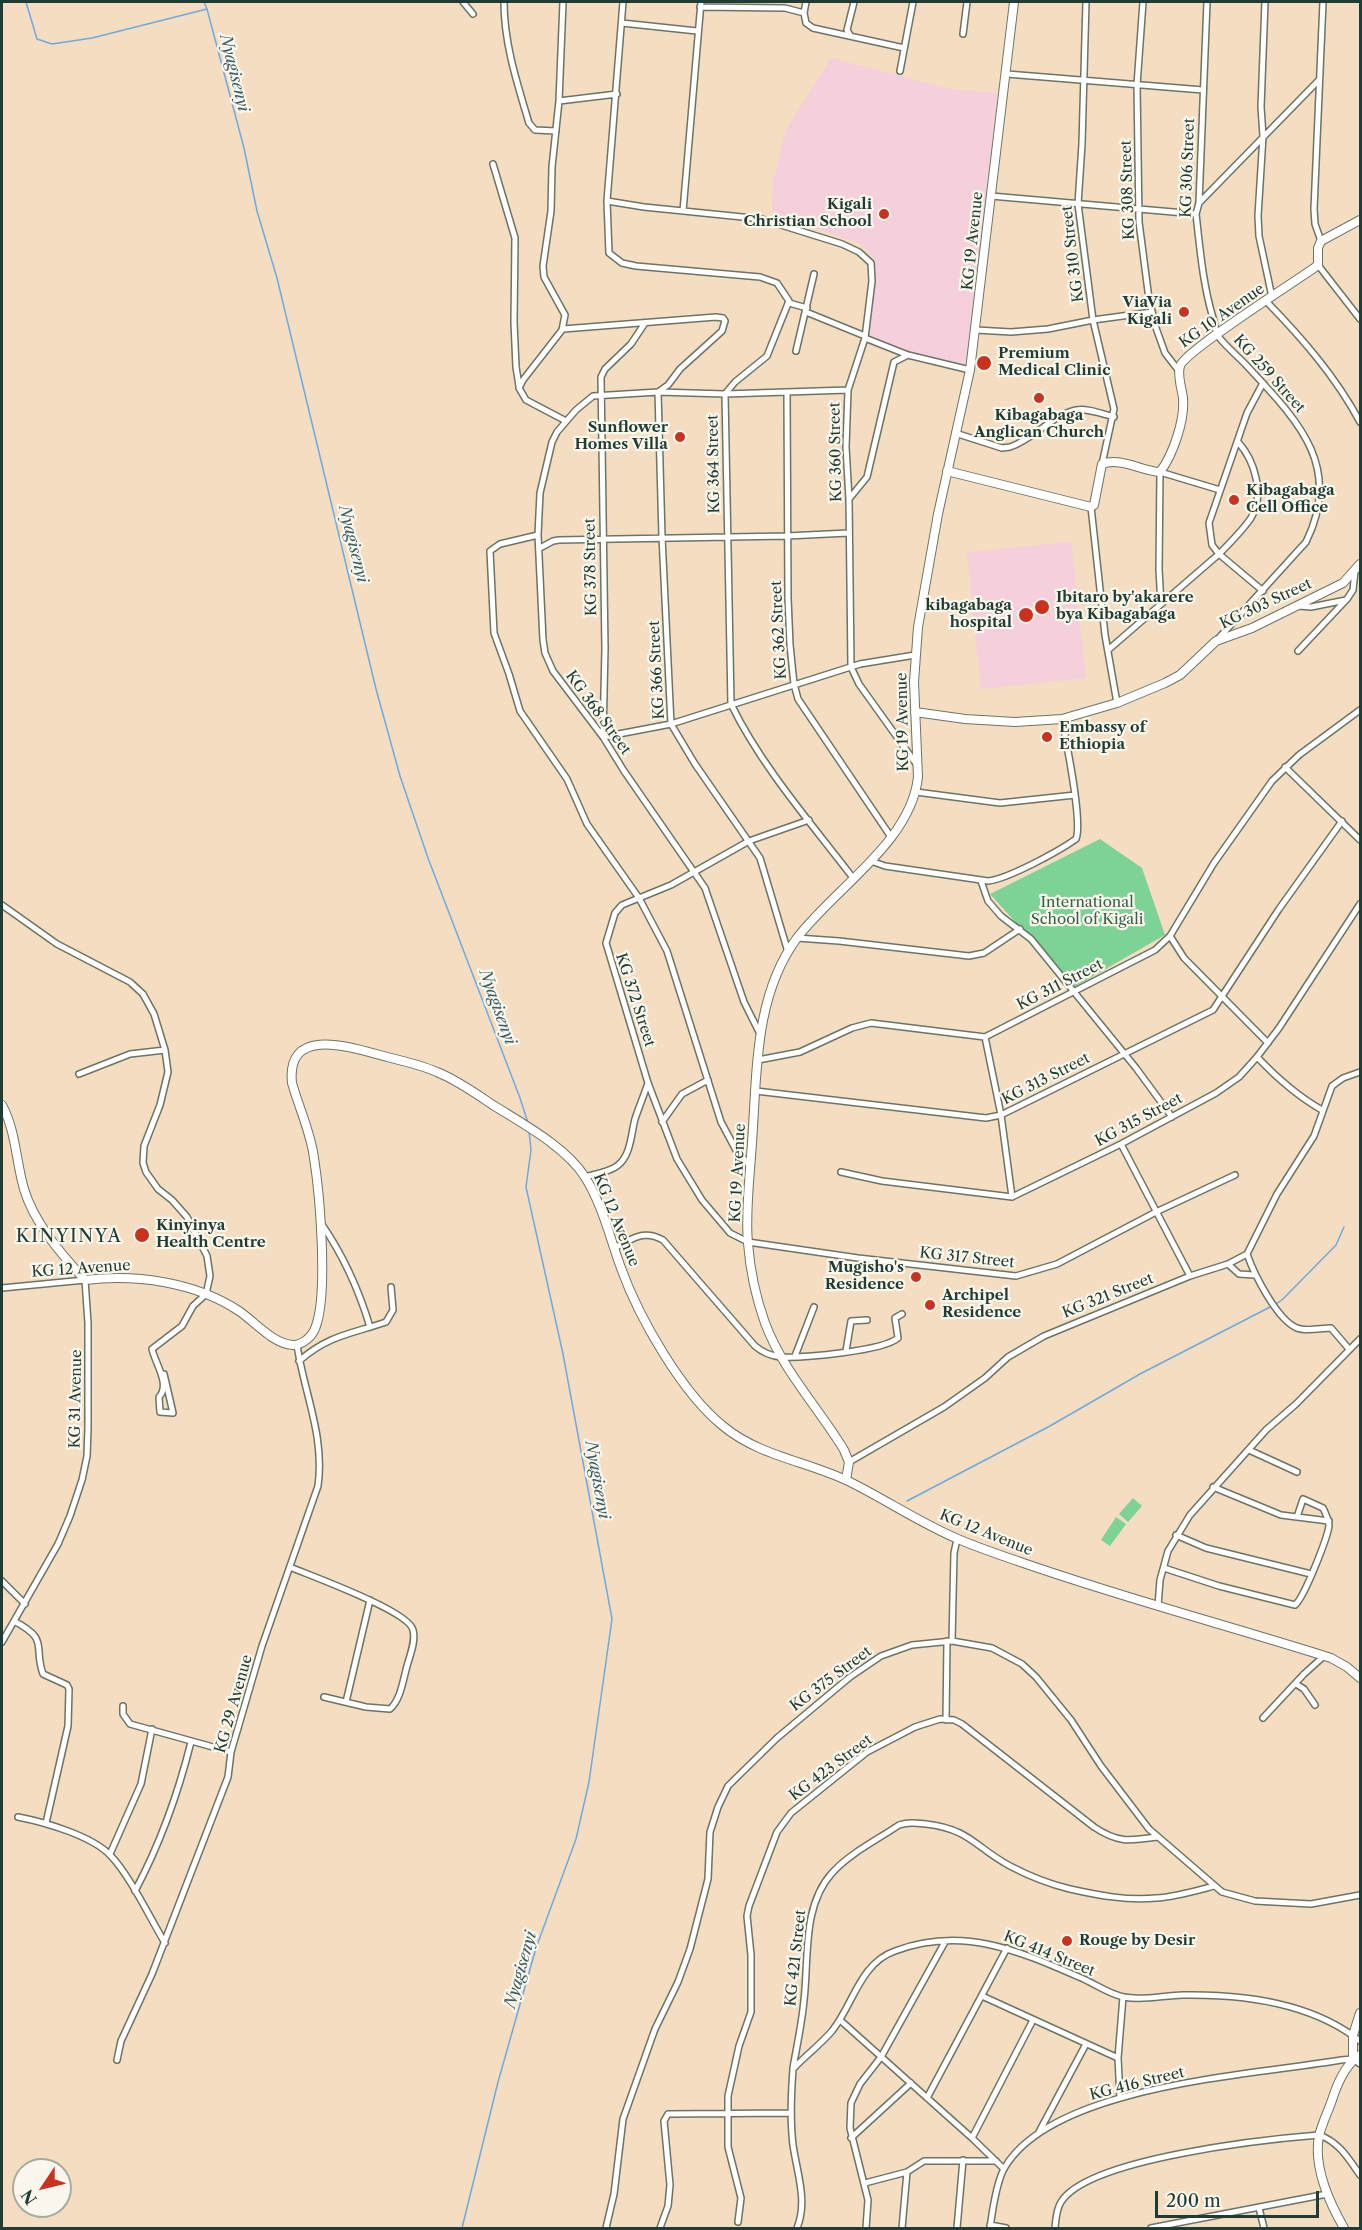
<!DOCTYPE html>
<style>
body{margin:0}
#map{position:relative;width:1362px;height:2230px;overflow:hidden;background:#f4ddc1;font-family:"Libre Caslon Text",serif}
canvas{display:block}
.frame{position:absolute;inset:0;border:3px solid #1f3d34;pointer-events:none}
.north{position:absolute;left:12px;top:2158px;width:60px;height:60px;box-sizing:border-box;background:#fbf7ec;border:2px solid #a3ada2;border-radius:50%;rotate:235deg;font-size:16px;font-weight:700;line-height:24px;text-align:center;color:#1f3d34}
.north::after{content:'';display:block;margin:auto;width:21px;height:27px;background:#c8321e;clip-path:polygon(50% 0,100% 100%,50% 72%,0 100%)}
.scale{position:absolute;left:1155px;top:2191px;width:164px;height:27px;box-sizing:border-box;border:3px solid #1f3d34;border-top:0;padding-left:8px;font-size:18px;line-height:21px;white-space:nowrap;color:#1f3d34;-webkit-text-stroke:4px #fbf7ec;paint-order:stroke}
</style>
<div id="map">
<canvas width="1362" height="2230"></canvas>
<div class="frame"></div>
<div class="north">N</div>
<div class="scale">200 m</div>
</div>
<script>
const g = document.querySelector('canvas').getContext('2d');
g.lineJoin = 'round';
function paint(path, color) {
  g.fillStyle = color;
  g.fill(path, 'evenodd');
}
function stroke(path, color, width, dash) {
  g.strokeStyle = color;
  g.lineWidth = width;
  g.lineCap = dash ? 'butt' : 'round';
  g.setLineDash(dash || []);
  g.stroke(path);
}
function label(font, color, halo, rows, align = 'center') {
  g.font = font + ' "Libre Caslon Text",serif';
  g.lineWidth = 4.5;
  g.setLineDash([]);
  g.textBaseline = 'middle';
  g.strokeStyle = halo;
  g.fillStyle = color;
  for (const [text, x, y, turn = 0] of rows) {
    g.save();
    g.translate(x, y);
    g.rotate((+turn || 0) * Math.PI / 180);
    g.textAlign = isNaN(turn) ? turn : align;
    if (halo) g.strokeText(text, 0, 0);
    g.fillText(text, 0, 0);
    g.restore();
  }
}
paint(new Path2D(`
 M831 58 950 89 1004 94 970 370 865 338 875 268 874 259 865 248 856 242 786 219 772 209 773 183 786 130Z
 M1071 542 1086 678 981 689 967 552Z`), '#f5cfdc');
paint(new Path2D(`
 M1100 839 1142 868 1165 935 1074 987 990 894Z
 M1133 1498 1142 1506 1128 1522 1119 1514Z
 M1116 1517 1126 1524 1110 1546 1101 1540Z`), '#7dd295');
stroke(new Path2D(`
 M26 2 37 39 52 44 92 38 207 9 244 148 257 211 277 278 376 689 400 776 428 858 520 1098 528 1123
 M204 2 207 9
 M1276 1304 1283 1299 1336 1245 1344 1227
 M907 1501 1050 1426 1140 1374 1272 1306
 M462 2228 498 2082 536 1948 576 1839 589 1782 612 1619 563 1354 526 1187 531 1150 529 1131`), '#6daadf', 1.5);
const street = new Path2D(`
 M463 2 473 14
 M504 2C504 43 517 83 529 123L535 130 556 131
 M563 2 559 101 552 167 551 211 543 266 544 277 565 315 562 330 523 380 519 388 526 400 566 421
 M623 2 607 201 609 253 622 263 636 266 760 277 777 283 789 301 767 356 735 382 725 394 731 704C761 766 811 823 853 878
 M806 2 804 13 806 23 813 28 904 48
 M1086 2 1082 144 1078 204 1093 320 1114 409 1102 464
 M1143 2 1137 85 1139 222 1149 299 1156 328 1165 353 1179 371
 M1207 2 1199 203 1196 214C1200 249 1203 285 1213 318 1215 324 1215 331 1218 336 1226 347 1238 356 1247 366 1296 419 1344 465 1306 542L1217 640
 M1265 2 1261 107 1263 136 1258 216 1259 236 1272 297
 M700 7 785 8 804 13
 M622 23 697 31
 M963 34 967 2
 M850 35 847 30 854 2
 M900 71 913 2
 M1007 74 1203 90
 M559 101 617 94
 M493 164 515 238 514 322 516 367 519 386
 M991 196 1196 214
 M607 201 644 207 762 219 842 244 859 252 871 263 872 281 865 338 848 390 846 447 849 499 851 667 859 684 917 765
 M1199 203 1318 81
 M683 211 701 2
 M1321 241 1315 224 1314 209 1323 2
 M1318 265 1360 319
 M1266 301C1302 338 1336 377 1360 422
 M789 303 807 308
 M806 312 865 336
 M645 323 631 344 605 369 601 377 605 648 603 737 671 724 860 664 915 655
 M563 329 716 317 723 318 725 321 722 331 680 369 668 385 658 392 662 537 671 724 695 764 760 858 788 952
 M976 330 1011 332 1048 329 1093 320 1152 312
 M865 338 908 355 970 370
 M796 351 814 274
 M1263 383 1247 413 1209 523 1212 545 1219 554 1263 591
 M787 392 788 598 790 645 794 684 798 699 891 837
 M955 433 1002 448 1010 447C1034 439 1052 415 1076 410 1088 408 1102 414 1114 417
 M849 499 867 477 894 362 908 355
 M1091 507 1105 635 1117 703
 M538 535 500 544 490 551 494 633 509 674 520 711 567 779 587 824 639 898 667 951 721 1122 736 1150 750 1166
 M540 548 553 541 559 540 787 536 848 533
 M1161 604 1159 570 1160 472 1220 490
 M1299 606 1311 607 1346 600
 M1108 650 1219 554C1230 543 1242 531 1251 518 1265 495 1255 461 1238 442
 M1298 651 1347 599 1353 590 1355 571
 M1285 767 1360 840
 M916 792 1000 803 1075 795
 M809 820 749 841 671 885 622 905 615 913 606 943 648 1083 677 1159 702 1200 730 1233 748 1242 858 1258 1016 1276 1057 1264 1156 1212 1235 1175
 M871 861 885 866 988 881C1008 879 1059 851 1076 839 1083 822 1066 741 1062 719
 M981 881 988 901 1001 916 1031 939 1136 1068 1172 1117
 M2 905 57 944 130 982 143 994 154 1014 165 1050 168 1072 160 1105 144 1146 143 1163 146 1172 158 1189 172 1200 187 1217 207 1256 210 1276 206 1294 193 1306 182 1326 152 1349C155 1363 171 1385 159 1397L160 1412 173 1413 164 1374
 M1170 936 1184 958 1268 1043
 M797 938 839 941 969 956 984 953 1020 929
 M760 1034 744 1002 705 888 624 771 603 737 553 671 545 653 543 640 538 535 540 493 552 442 557 432 576 410 593 396 658 392 725 394 848 390
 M985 1037 1001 1115 1012 1197
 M1257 1057C1277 1078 1297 1096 1322 1110
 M758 1060 800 1052 852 1028 871 1023 985 1037 1155 950 1170 936 1214 863 1272 781 1299 755 1360 710
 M79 1074 130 1054 165 1050
 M756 1091 986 1118 1001 1115 1213 1010 1279 909 1342 821
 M662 1122 682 1094 708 1080
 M1121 1144 1190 1276
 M841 1172 882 1181 1012 1197 1121 1144 1216 1093 1239 1077 1257 1057 1279 1028 1360 904
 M585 1177C595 1174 609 1172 617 1166 631 1156 631 1134 635 1119 639 1107 644 1095 648 1083
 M321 1223C343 1255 359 1290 370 1327
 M614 1248C633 1239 643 1229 663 1240L755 1346C762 1352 771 1356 781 1357 803 1358 883 1351 898 1338L895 1318 902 1314
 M1247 1254C1254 1274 1277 1320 1297 1328 1306 1332 1321 1328 1331 1328L1349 1349
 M1228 1264 1239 1274 1254 1275
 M2 1288 85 1280 88 1323V1429L87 1456 82 1480 70 1516 58 1544 2 1642
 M846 1351 851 1321 867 1320
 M795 1356 814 1307
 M299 1361C329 1335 351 1334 386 1322L393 1310 391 1287
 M1249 1450 1297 1472
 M849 1462 944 1407 985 1378 1008 1357 1044 1336 1190 1276 1228 1264 1247 1254 1277 1194 1314 1136 1332 1086 1343 1078 1360 1072
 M1213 1487 1281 1515 1329 1521
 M1176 1535 1206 1548 1311 1574
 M290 1567C311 1576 409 1611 413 1630 416 1641 410 1655 407 1666 403 1680 401 1699 390 1709L366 1707 324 1697
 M1164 1568 1219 1586 1295 1605C1304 1598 1327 1539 1329 1526 1329 1520 1326 1514 1323 1508L1303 1499 1297 1517
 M2 1581 25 1604
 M1158 1606 1160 1580 1168 1551 1190 1515 1266 1430 1296 1404 1360 1339
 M14 1621C50 1640 33 1646 43 1674L67 1685 69 1689 68 1726 46 1823
 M952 1641 954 1553 957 1539
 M1296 1684 1304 1689 1315 1705
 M346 1702 370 1600
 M123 1706V1714L130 1724 231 1752
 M1263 1718 1304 1674 1324 1656
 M946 1720 947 1641
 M18 1817C44 1822 93 1836 111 1856 130 1876 150 1918 165 1943
 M110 1854 141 1784 152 1729
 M135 1891C160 1844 178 1794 191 1742
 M982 1996 1118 2058 1120 2098
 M840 2020 972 2138 1004 2169
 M1118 2058 1123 1997
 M117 2060 121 2041 152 1974 228 1777 231 1752 262 1646 318 1486C325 1436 304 1393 297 1345
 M793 2068C797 2045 802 2023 804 2000 809 1958 802 1906 832 1873 850 1853 877 1840 899 1825 909 1822 916 1823 926 1824 970 1829 976 1848 1010 1866 1029 1876 1049 1884 1070 1889 1097 1895 1127 1901 1156 1898 1175 1897 1195 1891 1214 1886
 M927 2098 1007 1948
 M1039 2132 1086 2044
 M851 2138 911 2083
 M972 2138 1033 2020
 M865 2183 907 2172 924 2161H996
 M1259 2208 1264 2228
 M738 2222 741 2198 728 2147V2096L739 2046 751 2012V1955L747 1916 749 1906 777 1832 791 1813 867 1752 915 1727 940 1719 954 1720 962 1724 1094 1827C1118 1843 1129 1841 1157 1837
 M990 2225 1006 2228
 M606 2228 614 2194 623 2119 655 2029 678 1982 690 1949 708 1879 710 1832 718 1807 728 1786 777 1738 850 1677 881 1656 912 1645 952 1641 992 1648 1022 1664 1036 1677 1071 1720 1101 1766 1149 1829 1222 1892 1255 1901 1311 1904 1360 1895
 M660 2228 668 2206 670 2185 664 2121 668 2114 790 2113
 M797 2228C808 2201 797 2173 793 2145 790 2120 791 2095 793 2069 805 2056 820 2045 832 2031 853 2005 860 1963 895 1951 962 1926 1017 1950 1079 1977 1094 1983 1108 1994 1124 1997 1143 2001 1165 1995 1183 1995 1244 1994 1311 2002 1360 2041
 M866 2228 868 2200 850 2128 851 2103 860 2084 881 2057 945 1942
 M902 2228 907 2172
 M957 2228 963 2160
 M990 2228C992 2213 997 2180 1005 2167 1054 2085 1254 2075 1341 2060L1353 2059 1360 2064
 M1055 2228C1056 2219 1056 2210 1061 2202 1088 2158 1268 2139 1319 2135 1339 2142 1348 2158 1360 2175
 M1151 2228 1327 2194`);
const secondary = new Path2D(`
 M947 471 1091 507 1094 505 1102 464C1120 457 1142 471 1160 472 1173 455 1185 420 1183 398 1182 389 1177 376 1180 366 1185 351 1293 283 1314 268L1318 265V248L1321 241 1360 220
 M915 712 965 719 1015 722 1062 719 1117 703 1165 683 1180 675 1216 641 1252 628 1343 583 1360 564
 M2 1105C16 1131 16 1162 24 1189 34 1223 62 1255 85 1280 137 1274 195 1282 239 1311 255 1322 273 1344 293 1345 303 1345 313 1336 316 1326 328 1292 320 1196 314 1158 311 1133 299 1108 292 1083 286 1024 353 1048 387 1057 404 1061 421 1065 437 1072 457 1080 475 1093 493 1105 523 1124 566 1147 585 1177 602 1204 610 1238 621 1268 639 1318 682 1393 723 1426 759 1456 806 1461 848 1481 885 1499 920 1523 958 1539 986 1551 1015 1560 1044 1570 1139 1602 1236 1628 1331 1658L1347 1667 1360 1678
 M846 1480 849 1462 844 1450C818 1407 783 1371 765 1323 756 1298 750 1270 748 1243 745 1213 750 1174 752 1143 757 1074 754 996 797 938 835 888 911 842 918 777L914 682 918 627 938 514 970 370 1014 2
 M1353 2059V2035L1360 2013
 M1344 2228C1329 2202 1313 2167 1319 2136 1322 2123 1329 2110 1333 2097 1338 2082 1347 2063 1360 2055`);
stroke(street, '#6a7565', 8);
stroke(secondary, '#6a7565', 10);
stroke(street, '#fff', 5);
stroke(secondary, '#fff', 8);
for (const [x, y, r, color] of [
 [884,214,6,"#c8321e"],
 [1184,312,6,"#c8321e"],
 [984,363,8,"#c8321e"],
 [1039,398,6,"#c8321e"],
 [680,437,6,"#c8321e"],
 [1234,500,6,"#c8321e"],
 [1042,607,8,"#c8321e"],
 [1026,615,8,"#c8321e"],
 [1047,737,6,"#c8321e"],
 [142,1235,8,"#c8321e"],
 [916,1277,6,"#c8321e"],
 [930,1305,6,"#c8321e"],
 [1067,1941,6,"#c8321e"]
]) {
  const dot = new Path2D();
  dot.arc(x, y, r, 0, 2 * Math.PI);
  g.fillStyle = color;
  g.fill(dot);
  stroke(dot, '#fbf7ec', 2);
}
label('15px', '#1f3d34', '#fbf7ec', [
 ["KG 306 Street",1188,168,-88],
 ["KG 308 Street",1128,190,-92],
 ["KG 19 Avenue",973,241,-84],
 ["KG 310 Street",1073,254,-97],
 ["KG 10 Avenue",1222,316,-35],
 ["KG 259 Street",1269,374,48],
 ["KG 360 Street",836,452,-91],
 ["KG 364 Street",714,464,-91],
 ["KG 378 Street",591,567,-91],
 ["KG 303 Street",1266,604,-25],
 ["KG 362 Street",779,630,-93],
 ["KG 366 Street",657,670,-93],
 ["KG 368 Street",598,713,54],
 ["KG 19 Avenue",903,722,-91],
 ["KG 311 Street",1060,985,-27],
 ["KG 372 Street",635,1000,72],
 ["KG 313 Street",1046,1079,-27],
 ["KG 315 Street",1139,1120,-28],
 ["KG 19 Avenue",738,1173,-87],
 ["KG 12 Avenue",616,1220,68],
 ["KG 317 Street",967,1258,6],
 ["KG 12 Avenue",81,1269,-4],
 ["KG 321 Street",1108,1296,-22],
 ["KG 31 Avenue",76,1399,-89],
 ["KG 12 Avenue",986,1533,22],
 ["KG 375 Street",831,1679,-37],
 ["KG 29 Avenue",234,1704,-74],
 ["KG 423 Street",831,1768,-37],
 ["KG 414 Street",1049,1954,22],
 ["KG 421 Street",796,1958,-84],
 ["KG 416 Street",1137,2084,-14]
]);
label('bold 15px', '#1f3d34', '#fbf7ec', [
 ["Kigali",872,205,"right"],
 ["Christian School",872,222,"right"],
 ["ViaVia",1172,303,"right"],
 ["Kigali",1172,320,"right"],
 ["Premium",998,354],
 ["Medical Clinic",998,371],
 ["Kibagabaga",1039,416,"center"],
 ["Anglican Church",1039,433,"center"],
 ["Sunflower",668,428,"right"],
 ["Homes Villa",668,445,"right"],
 ["Kibagabaga",1246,491],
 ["Cell Office",1246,508],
 ["Ibitaro by'akarere",1056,598],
 ["bya Kibagabaga",1056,615],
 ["kibagabaga",1012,606,"right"],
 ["hospital",1012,623,"right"],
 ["Embassy of",1059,728],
 ["Ethiopia",1059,745],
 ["Kinyinya",156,1226],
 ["Health Centre",156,1243],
 ["Mugisho's",904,1268,"right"],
 ["Residence",904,1285,"right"],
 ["Archipel",942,1296],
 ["Residence",942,1313],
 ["Rouge by Desir",1079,1941]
], 'left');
label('15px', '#36624c', '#fbf7ec', [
 ["International",1087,903],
 ["School of Kigali",1087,920]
]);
label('italic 16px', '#365e67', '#fbf7ec', [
 ["Nyagisenyi",234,73,76],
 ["Nyagisenyi",353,544,76],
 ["Nyagisenyi",497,1007,70],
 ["Nyagisenyi",597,1480,80],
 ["Nyagisenyi",521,1970,-74]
]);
g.letterSpacing = '1.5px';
label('18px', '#1f3d34', '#fbf7ec', [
 ["KINYINYA",69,1237]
]);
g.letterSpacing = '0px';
</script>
